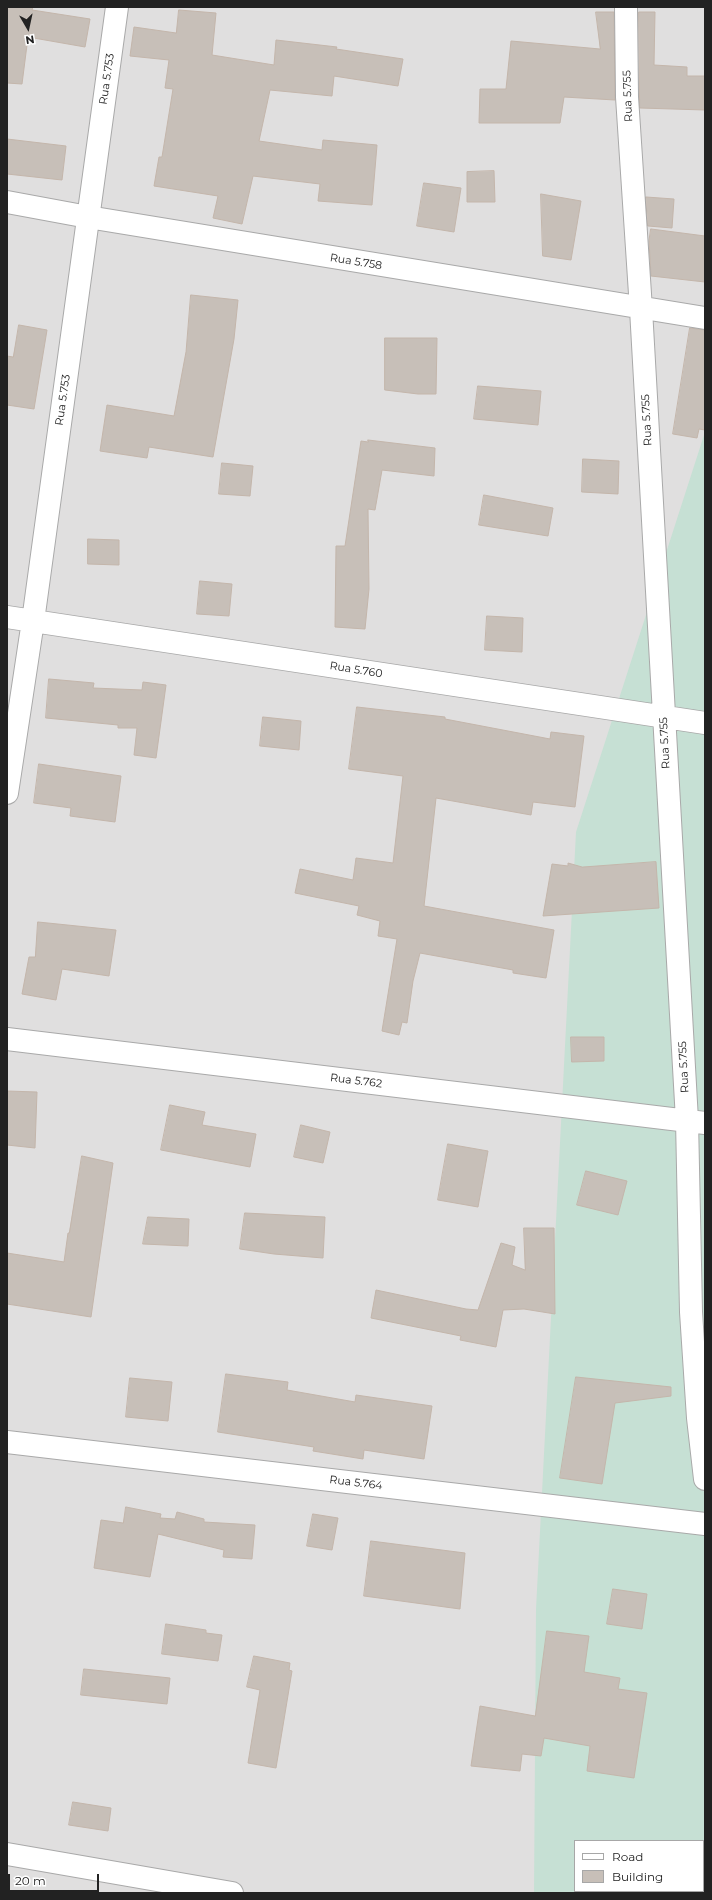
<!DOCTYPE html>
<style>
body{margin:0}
#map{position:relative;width:712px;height:1900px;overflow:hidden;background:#f2efe9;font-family:Montserrat,sans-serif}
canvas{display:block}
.frame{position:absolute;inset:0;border:8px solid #222;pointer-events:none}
.legend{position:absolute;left:574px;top:1840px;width:130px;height:52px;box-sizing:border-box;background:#fff;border:1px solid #a7a7a7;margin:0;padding:5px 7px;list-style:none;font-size:12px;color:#222}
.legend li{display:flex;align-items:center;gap:8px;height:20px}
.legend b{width:20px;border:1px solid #a7a7a7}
.north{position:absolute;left:8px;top:8px;width:40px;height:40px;-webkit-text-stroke:3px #fff;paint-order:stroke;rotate:171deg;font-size:11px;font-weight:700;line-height:16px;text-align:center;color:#222}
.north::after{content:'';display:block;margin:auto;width:14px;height:18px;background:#222;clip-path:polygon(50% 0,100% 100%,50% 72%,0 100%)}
.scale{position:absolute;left:8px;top:1874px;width:91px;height:18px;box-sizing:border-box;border:2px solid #222;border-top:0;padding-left:5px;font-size:12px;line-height:14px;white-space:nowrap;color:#222;-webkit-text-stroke:3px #fff;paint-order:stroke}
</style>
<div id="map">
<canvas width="712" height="1900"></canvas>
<div class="frame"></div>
<ul class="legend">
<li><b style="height:5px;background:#fff"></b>Road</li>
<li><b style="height:11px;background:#c7bfb8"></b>Building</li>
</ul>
<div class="north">N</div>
<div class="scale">20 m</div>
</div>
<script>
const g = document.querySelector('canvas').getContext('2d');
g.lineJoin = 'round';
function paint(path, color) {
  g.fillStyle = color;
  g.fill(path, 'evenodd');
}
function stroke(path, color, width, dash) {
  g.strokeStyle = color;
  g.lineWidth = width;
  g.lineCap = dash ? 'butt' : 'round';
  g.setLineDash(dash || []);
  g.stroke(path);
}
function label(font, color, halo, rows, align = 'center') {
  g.font = font + ' Montserrat,sans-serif';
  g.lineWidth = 4;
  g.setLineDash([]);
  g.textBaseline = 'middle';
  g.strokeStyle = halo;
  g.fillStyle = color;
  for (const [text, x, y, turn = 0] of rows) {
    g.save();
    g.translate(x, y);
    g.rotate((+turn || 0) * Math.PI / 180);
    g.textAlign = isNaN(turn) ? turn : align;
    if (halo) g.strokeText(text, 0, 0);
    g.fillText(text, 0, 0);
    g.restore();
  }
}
paint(new Path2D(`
 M7 7H705V1893H7ZM575 1841H703V1891H575Z`), '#e0dfdf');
paint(new Path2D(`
 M705 432V1893H534L536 1609 576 832ZM575 1841H703V1891H575Z`), '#c6e0d4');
const building = new Path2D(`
 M7 7H33L32 10 90 19 85 47 28 37 22 84 7 83Z
 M179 10 216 13 212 55 274 65 276 40 337 47 336 49 403 59 398 86 334 76 332 96 270 90 259 141 322 150 323 140 377 145 372 205 318 201 320 184 253 176 242 224 213 218 218 196 154 186 159 157H162L173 89 165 88 169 60 130 56 134 27 176 33Z
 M596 12H614L615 100 564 97 560 123H479L480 89H506L511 41 600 49Z
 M639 12H655L654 65 687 67V76H705V110L640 108Z
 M7 139 66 146 62 180 7 174Z
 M494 171 495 202H467V172Z
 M424 183 461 188 454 232 417 226Z
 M541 194 581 201 571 260 543 256Z
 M646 197 674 199 672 228 648 226Z
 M651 229 705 236V282L651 276 649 241Z
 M191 295 238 300 234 339 213 457 149 447 147 458 100 451 107 405 174 416 186 352Z
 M19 325 47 330 34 409 7 405V356L13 357Z
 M690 328 705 330V430L699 429 697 438 673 434Z
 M385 338H437L436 394H418L385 390Z
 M478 386 541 391 538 425 474 419Z
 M368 440 435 448 434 476 382 470 375 510 368 509 369 589 365 629 335 627 336 546H345L361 441 368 442Z
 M583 459 619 461 618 494 582 492Z
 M222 463 253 466 250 496 219 494Z
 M484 495 553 508 548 536 479 525Z
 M88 539 119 540V565L88 564Z
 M200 581 232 584 229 616 197 614Z
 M487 616 523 618 522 652 485 650Z
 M49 679 94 683 93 688 142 690 143 682 166 685 156 758 134 755 137 728H118V725L46 718Z
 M357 707 445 717V719L550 739 551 732 584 736 575 807 533 802 531 815 436 798 424 906 554 930 546 978 513 973V970L420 953 413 981 407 1023 402 1022 399 1035 382 1031 397 939 378 936 380 921 357 915 359 906 295 893 300 869 353 880 356 858 393 863 403 776 349 769Z
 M263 717 301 721 299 750 260 746Z
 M39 764 121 776 115 822 70 816 71 808 34 803Z
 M656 862 659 908 543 916 552 864 568 866V863L582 867Z
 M38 922 116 930 109 976 62 969 56 1000 22 994 29 957H35Z
 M571 1037H604V1061L572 1062Z
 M7 1091 37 1092 35 1148 7 1145Z
 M170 1105 205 1112 202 1125 256 1134 250 1167 161 1150Z
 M301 1125 330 1132 323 1163 294 1157Z
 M448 1144 488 1151 478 1207 438 1200Z
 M82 1156 113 1163 91 1317 7 1304V1253L64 1262 68 1233H69Z
 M586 1171 627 1181 618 1215 577 1205Z
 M245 1213 325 1217 323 1258 274 1254 240 1249Z
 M148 1217 189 1219 188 1246 143 1244Z
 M524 1228H554L555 1314 524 1309 503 1310 496 1347 460 1340 461 1336 371 1318 376 1290 466 1309 478 1310 501 1243 515 1247 512 1265 525 1270Z
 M226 1374 288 1382 287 1390 355 1402 356 1395 432 1406 424 1459 364 1450 363 1459 313 1451 314 1447 218 1432Z
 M576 1377 671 1387V1396L615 1403 602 1484 560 1478Z
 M130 1378 172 1382 168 1421 126 1417Z
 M126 1507 161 1514 160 1518 175 1519 177 1512 204 1519V1522L255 1525 252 1559 223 1557 224 1550 158 1534 150 1577 94 1568 101 1520 123 1523Z
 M313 1514 338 1518 332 1550 307 1546Z
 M371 1541 465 1553 460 1609 364 1596Z
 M613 1589 647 1594 642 1629 607 1624Z
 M166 1624 206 1630V1633L222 1635 218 1661 162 1654Z
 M547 1631 589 1636 584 1672 620 1678 618 1689 647 1693 634 1778 587 1771 590 1746 544 1738 541 1756 522 1754 520 1771 471 1766 480 1706 535 1716Z
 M254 1656 290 1663 289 1670 292 1671 276 1768 248 1763 260 1690 247 1687Z
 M84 1669 170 1678 167 1704 81 1695Z
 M73 1802 111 1808 108 1831 69 1825Z`);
paint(building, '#c7bfb8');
stroke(building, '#c4b6ab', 1);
const minor = new Path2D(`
 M626 7 627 97 641 309 687 1120 691 1312 698 1418 705 1479
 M7 202 88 217 705 318
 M7 617 705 723
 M7 793 33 621 117 7
 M7 1039 705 1123
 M7 1442 705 1524
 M7 1854 232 1893`);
stroke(minor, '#a9a9a9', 24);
stroke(minor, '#fff', 22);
label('11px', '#222', '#fff', [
 ["Rua 5.753",107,79,-82],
 ["Rua 5.755",628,96,-92],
 ["Rua 5.758",356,262,9],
 ["Rua 5.753",63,400,-82],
 ["Rua 5.755",647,420,-93],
 ["Rua 5.760",356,670,9],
 ["Rua 5.755",665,743,-93],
 ["Rua 5.755",684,1067,-93],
 ["Rua 5.762",356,1081,7],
 ["Rua 5.764",356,1483,7]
]);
</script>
